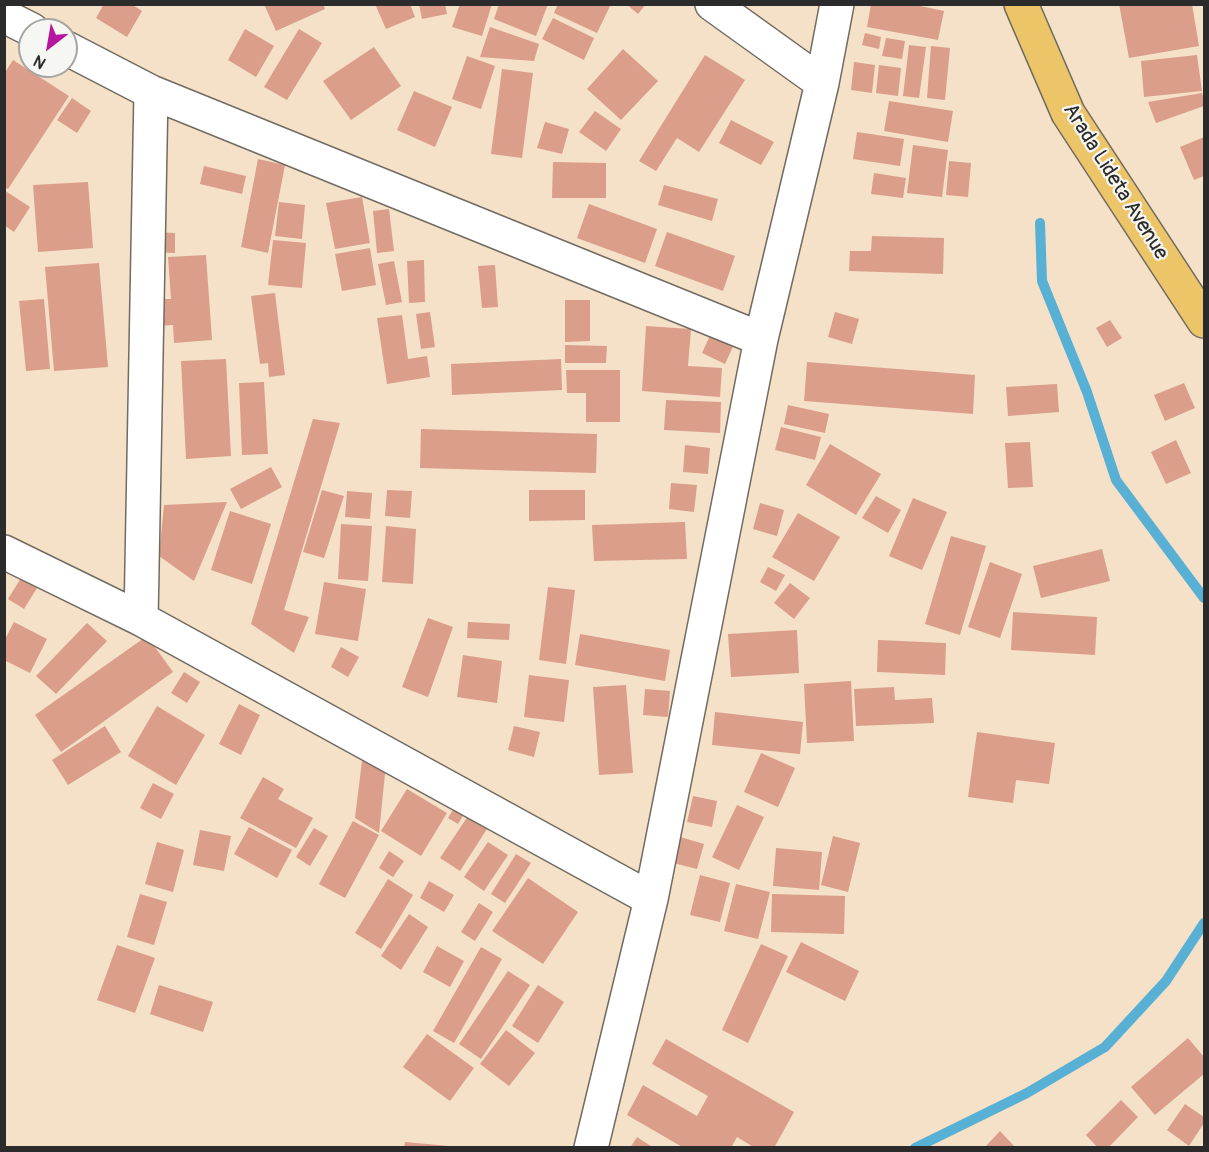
<!DOCTYPE html>
<style>
body{margin:0}
#map{position:relative;width:1209px;height:1152px;overflow:hidden;background:#f4e1c8;font-family:Pangolin,sans-serif}
canvas{display:block}
.frame{position:absolute;inset:0;border:6px solid #2b2b2b;pointer-events:none}
.north{position:absolute;left:18px;top:18px;width:60px;height:60px;box-sizing:border-box;background:#f6f6f2;border:2px solid #a5a5a2;border-radius:50%;rotate:211deg;font-size:16px;font-weight:700;line-height:24px;text-align:center;color:#2b2b2b}
.north::after{content:'';display:block;margin:auto;width:21px;height:27px;background:#b5179e;clip-path:polygon(50% 0,100% 100%,50% 72%,0 100%)}
</style>
<div id="map">
<canvas width="1209" height="1152"></canvas>
<div class="frame"></div>
<div class="north">N</div>
</div>
<script>
const g = document.querySelector('canvas').getContext('2d');
g.lineJoin = 'round';
function stroke(path, color, width, dash) {
  g.strokeStyle = color;
  g.lineWidth = width;
  g.lineCap = dash ? 'butt' : 'round';
  g.setLineDash(dash || []);
  g.stroke(path);
}
function paint(path, color) {
  g.fillStyle = color;
  g.fill(path, 'evenodd');
}
function label(font, color, halo, rows, align = 'center') {
  g.font = font + ' Pangolin,sans-serif';
  g.lineWidth = 4.5;
  g.setLineDash([]);
  g.textBaseline = 'middle';
  g.strokeStyle = halo;
  g.fillStyle = color;
  for (const [text, x, y, turn = 0] of rows) {
    g.save();
    g.translate(x, y);
    g.rotate((+turn || 0) * Math.PI / 180);
    g.textAlign = isNaN(turn) ? turn : align;
    if (halo) g.strokeText(text, 0, 0);
    g.fillText(text, 0, 0);
    g.restore();
  }
}
stroke(new Path2D(`
 M1040 223 1042 281 1087 392 1116 480 1204 598
 M915 1148 1027 1093 1105 1047 1166 981 1204 923`), '#58b0d5', 10);
paint(new Path2D(`
 M104 4H131L142 11 127 37 96 18Z
 M264 4H323L325 9 276 31Z
 M375 4H410L415 17 386 29Z
 M419 4H445L447 14 422 19Z
 M460 4H492L482 36 452 27Z
 M499 4H548L536 36 494 19Z
 M558 4H611L597 33 554 13Z
 M626 4H646L638 14Z
 M871 4H911L944 11 938 40 867 27Z
 M1119 4H1192L1199 46 1129 58Z
 M553 18 594 38 584 60 542 39Z
 M490 27 539 44 534 61 480 57Z
 M245 29 274 46 256 77 228 60Z
 M299 29 322 43 287 100 264 87Z
 M865 33 881 37 879 49 862 45Z
 M886 38 905 41 902 59 882 56Z
 M909 45 926 47 919 98 903 96Z
 M931 46 950 48 945 100 927 98Z
 M374 47 401 86 351 120 323 81Z
 M623 49 658 81 621 120 587 89Z
 M705 55 745 80 699 152 677 138 656 171 639 161Z
 M1197 55 1202 91 1144 97 1141 61Z
 M467 56 495 66 481 109 452 99Z
 M13 60 69 96 8 189 4 187V74Z
 M854 62 875 65 872 93 851 90Z
 M879 65 901 68 898 96 876 93Z
 M502 69 533 73 522 158 491 154Z
 M414 91 452 107 435 147 397 130Z
 M1202 93 1204 99V106L1156 123 1148 102Z
 M72 98 91 111 77 133 57 120Z
 M889 101 953 111 948 142 884 131Z
 M595 111 621 129 606 151 579 132Z
 M731 120 774 142 761 165 719 143Z
 M545 122 569 129 562 154 537 148Z
 M857 132 904 139 900 166 853 159Z
 M1204 137V176L1194 180 1180 147Z
 M913 145 948 150 942 197 907 193Z
 M258 159 285 165 268 253 241 247Z
 M949 161 971 163 968 197 946 195Z
 M553 162 606 163V198H552Z
 M204 166 246 176 242 194 200 184Z
 M874 173 906 178 903 198 871 194Z
 M88 182 93 248 38 252 33 185Z
 M664 185 718 199 712 221 658 205Z
 M4 190 30 207 14 232 4 225Z
 M362 197 370 243 335 249 326 203Z
 M279 202 305 205 302 239 275 236Z
 M589 204 657 229 645 263 577 238Z
 M389 209 394 251 377 253 373 211Z
 M156 232 175 233V253L155 252Z
 M667 232 735 256 723 291 655 266Z
 M872 236 944 238 943 274 849 271 850 251H871Z
 M273 240 306 243 302 288 268 285Z
 M370 248 376 285 342 291 335 254Z
 M206 255 212 340 174 343 173 325 157 326 155 299H171L168 257Z
 M424 260 425 302 409 303 407 261Z
 M394 261 402 302 386 305 378 264Z
 M99 263 108 367 54 371 45 267Z
 M495 265 498 307 482 308 478 266Z
 M275 293 285 375 269 377 268 363 260 364 251 296Z
 M44 299 50 369 26 371 19 301Z
 M565 300H590V341L565 342Z
 M430 312 435 347 421 349 416 314Z
 M835 312 859 319 852 344 828 337Z
 M402 315 408 359 427 356 430 377 387 384 377 318Z
 M1110 320 1122 338 1107 347 1096 328Z
 M646 326 691 329 688 366 722 368 720 397 642 391Z
 M713 329 736 340 725 364 702 353Z
 M565 345 607 346 606 363H565Z
 M226 359 231 456 186 459 181 361Z
 M561 359 562 390 452 395 451 364Z
 M807 362 975 375 973 414 804 401Z
 M566 370H620V422H586V393H567Z
 M264 382 268 454 242 455 239 383Z
 M1184 383 1195 408 1165 421 1154 395Z
 M1057 384 1059 412 1008 416 1006 387Z
 M666 400 721 402 720 433 664 430Z
 M788 405 829 414 825 433 784 424Z
 M313 419 340 423 284 610 309 617 294 653 251 624Z
 M781 427 821 437 815 460 775 450Z
 M421 429 597 434 596 473 420 468Z
 M1176 440 1191 473 1166 484 1151 452Z
 M1030 442 1033 487 1008 488 1005 443Z
 M830 444 881 474 856 515 806 485Z
 M685 445 710 448 708 474 683 472Z
 M271 467 282 487 241 509 230 489Z
 M671 483 697 485 694 512 669 509Z
 M322 490 344 496 324 558 303 552Z
 M387 490 412 491 410 518 385 516Z
 M529 490H585V520L529 521Z
 M347 491 372 493 370 519 345 517Z
 M876 496 901 510 888 533 862 518Z
 M913 498 947 512 922 570 889 556Z
 M227 502 194 581 159 556 164 505Z
 M760 503 784 510 777 536 753 529Z
 M230 511 271 524 252 584 211 570Z
 M798 513 840 537 814 581 772 557Z
 M685 522 687 559 594 561 592 525Z
 M341 524 372 526 368 581 338 579Z
 M386 526 416 529 413 584 382 582Z
 M951 536 986 546 960 635 925 624Z
 M1102 549 1110 581 1041 598 1033 566Z
 M990 562 1022 574 1000 638 968 627Z
 M768 567 785 575 776 591 760 582Z
 M21 578 37 588 24 609 8 599Z
 M324 582 366 589 358 641 315 634Z
 M790 583 810 598 794 619 774 603Z
 M548 587 575 590 566 664 539 660Z
 M1013 612 1097 617 1095 655 1011 650Z
 M428 618 453 627 428 697 402 687Z
 M14 622 47 639 30 673 4 660V641Z
 M468 622 510 624 509 640 467 638Z
 M87 623 107 641 56 694 36 676Z
 M797 630 799 673 731 677 728 634Z
 M580 634 670 650 665 681 575 665Z
 M147 636 173 672 61 752 35 715Z
 M878 640 946 643 945 675 877 672Z
 M341 647 359 657 348 677 331 667Z
 M463 655 502 661 497 703 457 697Z
 M184 672 200 682 187 703 171 693Z
 M529 675 569 680 564 722 524 717Z
 M851 681 854 741 807 743 804 684Z
 M626 685 633 773 599 775 593 687Z
 M894 687 895 700 932 698 934 723 856 726 854 689Z
 M645 689 670 691 668 717 643 715Z
 M239 704 260 715 241 755 219 744Z
 M157 706 205 735 176 785 128 756Z
 M715 712 803 722 800 754 712 745Z
 M105 726 121 752 68 785 52 760Z
 M514 726 540 732 534 757 508 750Z
 M977 732 1055 743 1049 784 1016 780 1013 803 968 797Z
 M761 753 795 768 778 807 744 792Z
 M362 761 386 764 379 833 355 818Z
 M263 777 284 789 278 799 313 818 296 848 240 818Z
 M153 783 174 794 161 819 140 808Z
 M407 789 447 813 421 856 381 831Z
 M693 796 717 801 712 827 687 822Z
 M459 800 469 806 458 824 448 818Z
 M737 805 764 817 739 870 712 857Z
 M468 816 487 829 460 871 440 858Z
 M353 821 379 835 345 898 319 884Z
 M249 827 292 850 277 878 234 854Z
 M314 828 328 836 310 866 296 857Z
 M200 830 231 836 224 871 193 865Z
 M833 836 860 843 848 892 821 885Z
 M680 837 704 844 697 869 673 863Z
 M157 842 184 850 173 892 145 884Z
 M488 842 508 855 484 891 464 877Z
 M776 848 822 852 819 890 773 886Z
 M389 851 404 861 393 877 379 868Z
 M516 854 531 863 505 903 491 894Z
 M700 875 730 883 720 922 690 915Z
 M528 878 578 912 543 964 492 931Z
 M388 879 413 895 381 949 355 933Z
 M429 881 454 895 444 912 420 898Z
 M736 884 770 892 758 939 724 931Z
 M140 894 167 902 154 945 127 937Z
 M772 894 845 896 844 934 771 932Z
 M479 903 493 912 475 941 461 932Z
 M409 914 428 927 401 970 381 956Z
 M801 942 859 971 845 1001 786 972Z
 M761 944 788 956 748 1043 722 1030Z
 M117 945 155 958 135 1013 97 1000Z
 M437 946 464 961 450 987 423 972Z
 M481 947 502 959 454 1043 433 1031Z
 M508 971 530 985 481 1059 459 1044Z
 M159 985 213 1002 203 1032 150 1014Z
 M538 985 564 1002 538 1043 512 1026Z
 M506 1030 535 1053 509 1086 480 1064Z
 M427 1034 474 1068 450 1101 403 1067Z
 M1188 1038 1204 1057V1074L1155 1115 1131 1087Z
 M666 1039 794 1112 774 1148H755L737 1137 731 1148H684L627 1115 643 1085 697 1116 708 1096 652 1064Z
 M1121 1100 1138 1117 1108 1148H1098L1086 1135Z
 M1185 1104 1204 1117V1123L1189 1146 1167 1130Z
 M1000 1131 1016 1148H984Z
 M637 1137 654 1148H630Z
 M405 1142 449 1146V1148H404Z`), '#db9e8b');
const minor = new Path2D(`
 M712 4 822 83
 M4 16 32 30
 M66 48 151 92 761 339
 M4 552 141 619 651 899
 M141 619 151 92
 M591 1148 651 899 761 339 822 83 837 4`);
const trunk = new Path2D(`
 M1021 4 1068 113 1204 321`);
stroke(minor, '#716b62', 36);
stroke(trunk, '#716b62', 36);
stroke(minor, '#fff', 33);
stroke(trunk, '#edc569', 33);
label('21px', '#2b2b2b', '#f6f6f2', [
 ["Arada Lideta Avenue",1115,182,58]
]);
</script>
